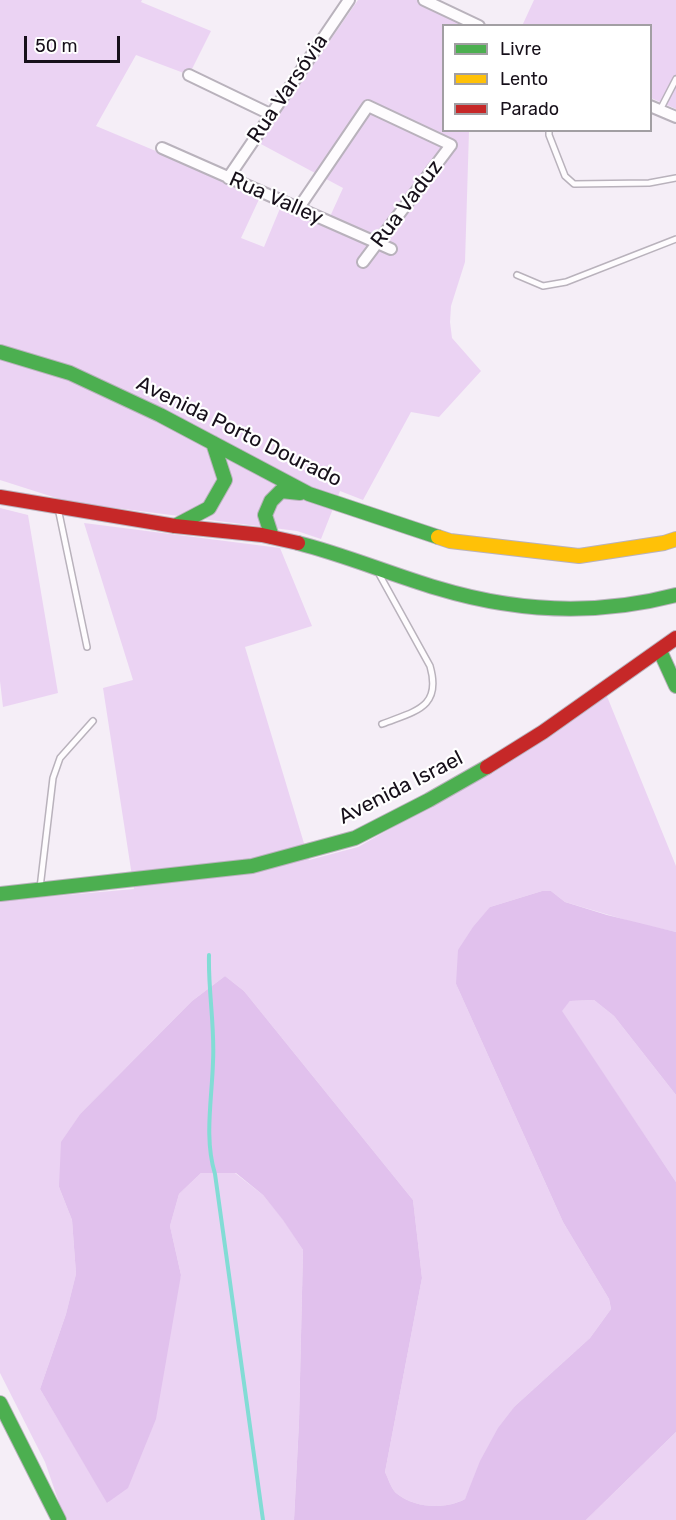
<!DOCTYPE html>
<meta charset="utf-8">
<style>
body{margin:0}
#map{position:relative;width:676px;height:1520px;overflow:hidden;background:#f5eef7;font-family:Rubik,sans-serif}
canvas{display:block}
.legend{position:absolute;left:442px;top:24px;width:210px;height:108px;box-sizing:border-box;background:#fff;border:2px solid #a29fa3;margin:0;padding:8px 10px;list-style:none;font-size:18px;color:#17101a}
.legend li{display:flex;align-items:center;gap:12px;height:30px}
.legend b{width:30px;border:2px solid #a29fa3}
.scale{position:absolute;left:24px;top:36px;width:96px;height:27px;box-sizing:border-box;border:3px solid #17101a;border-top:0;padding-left:8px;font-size:18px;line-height:21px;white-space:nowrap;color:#17101a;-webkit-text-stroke:4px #fff;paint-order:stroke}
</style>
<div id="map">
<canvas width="676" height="1520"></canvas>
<ul class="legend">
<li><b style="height:8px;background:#4caf50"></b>Livre</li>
<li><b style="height:8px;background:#ffc107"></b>Lento</li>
<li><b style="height:8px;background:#c62828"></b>Parado</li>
</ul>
<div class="scale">50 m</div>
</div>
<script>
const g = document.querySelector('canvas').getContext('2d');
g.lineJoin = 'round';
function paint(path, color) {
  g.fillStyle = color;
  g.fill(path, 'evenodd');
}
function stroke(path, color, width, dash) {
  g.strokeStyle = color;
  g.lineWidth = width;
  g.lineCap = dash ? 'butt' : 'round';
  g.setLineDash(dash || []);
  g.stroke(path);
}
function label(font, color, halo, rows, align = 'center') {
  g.font = font + ' Rubik,sans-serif';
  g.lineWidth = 4.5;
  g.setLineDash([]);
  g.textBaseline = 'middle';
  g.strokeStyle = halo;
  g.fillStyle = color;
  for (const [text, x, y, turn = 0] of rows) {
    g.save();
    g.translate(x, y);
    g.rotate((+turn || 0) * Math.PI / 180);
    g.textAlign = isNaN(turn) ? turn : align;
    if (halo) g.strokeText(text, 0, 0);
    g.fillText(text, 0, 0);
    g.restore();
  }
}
paint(new Path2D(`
 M0 0H142L141 2 211 31 189 75 136 55 96 126 261 195 241 238 264 247 281 206 328 221 343 188 259 143 358 0H421L468 25 444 26V130L469 131 465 262 451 306 450 322 452 338 481 371 439 417 411 412 363 500 340 491 321 539 297 531 69 502 0 480Z
 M534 0H676V109L651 98 650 26H522Z
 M0 508 28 515 58 693 3 707 0 681Z
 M84 523 280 548 312 626 245 647 309 860 358 847 411 817 604 689 676 866V932L636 923 565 902 551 891H542L490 907 456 984 563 1222 609 1299 611 1309 590 1338 515 1406 465 1499C445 1510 414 1508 396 1493 391 1488 388 1478 385 1472L422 1278 413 1200 244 991 225 976 192 1001 81 1113 59 1187 72 1220 76 1274 66 1314 40 1389 108 1503 181 1275 170 1226 179 1194 201 1173H235L263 1195 283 1219 303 1250 299 1422 294 1520H65L45 1462 0 1373V901L134 889 103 688 133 680Z
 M594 1000 614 1016 676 1095V1182L561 1011 570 1001Z
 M676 1432V1520H586Z`), '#ebd3f3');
paint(new Path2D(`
 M542 891H551L565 902 607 915 676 932V1095L614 1016 594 1000 570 1001 562 1011 676 1182V1432L586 1520H294L299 1422 303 1250 283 1220 263 1195 236 1173H201L179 1194 170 1226 181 1275 156 1419 128 1488 107 1503 40 1389 66 1314 76 1274 72 1220 59 1187 61 1142 81 1113 192 1001 225 976 244 991 413 1200 422 1278 385 1472C388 1478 391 1488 396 1493 414 1508 445 1510 465 1499L480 1461 498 1428 515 1406 590 1338 611 1309 609 1299 563 1222 456 984 458 950 473 927 490 907Z`), '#e1c1ed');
stroke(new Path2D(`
 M209 955C208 991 215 1026 213 1062 212 1099 204 1138 215 1174L263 1520`), '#82dcd5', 4);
const lane = new Path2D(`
 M660 110 676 79
 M549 130V135L565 176 574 184 649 183 676 178
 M517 275 543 286 566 282 676 239
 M58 508 87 647
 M378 572 430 666C442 708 415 711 382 724
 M40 888 53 778 60 758 93 721`);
const street = new Path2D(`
 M424 0 479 26
 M189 75 270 114
 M650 106 676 117
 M162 148 391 249
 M228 178 349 0
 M298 209 368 106 451 145 363 262`);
const fast = new Path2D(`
 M0 352 70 373 160 415 309 494 438 537
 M175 526 209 508 225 480 213 443
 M272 537 265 515 271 501 281 491 300 493
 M298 543C345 555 390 574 437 588 516 612 596 616 676 595
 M660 651 676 686
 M0 894 252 866 355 838 429 800 487 767
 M0 1403 59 1520`);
const slow = new Path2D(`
 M438 537 450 541 579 556 664 543 676 539`);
const jam = new Path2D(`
 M0 497 175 526 262 535 298 543
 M487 767 543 732 676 638`);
stroke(lane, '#b9b2bc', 8);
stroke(street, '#b9b2bc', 14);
stroke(fast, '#b9b2bc', 16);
stroke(slow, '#b9b2bc', 16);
stroke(jam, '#b9b2bc', 16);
stroke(lane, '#fefcfe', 5);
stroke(street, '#fefcfe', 10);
stroke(fast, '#4caf50', 14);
stroke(slow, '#ffc107', 14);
stroke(jam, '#c62828', 14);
label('21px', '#17101a', '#fff', [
 ["Rua Varsóvia",288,89,-56],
 ["Rua Valley",276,199,24],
 ["Rua Vaduz",407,204,-53],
 ["Avenida Porto Dourado",239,432,26],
 ["Avenida Israel",401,788,-27]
]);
</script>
